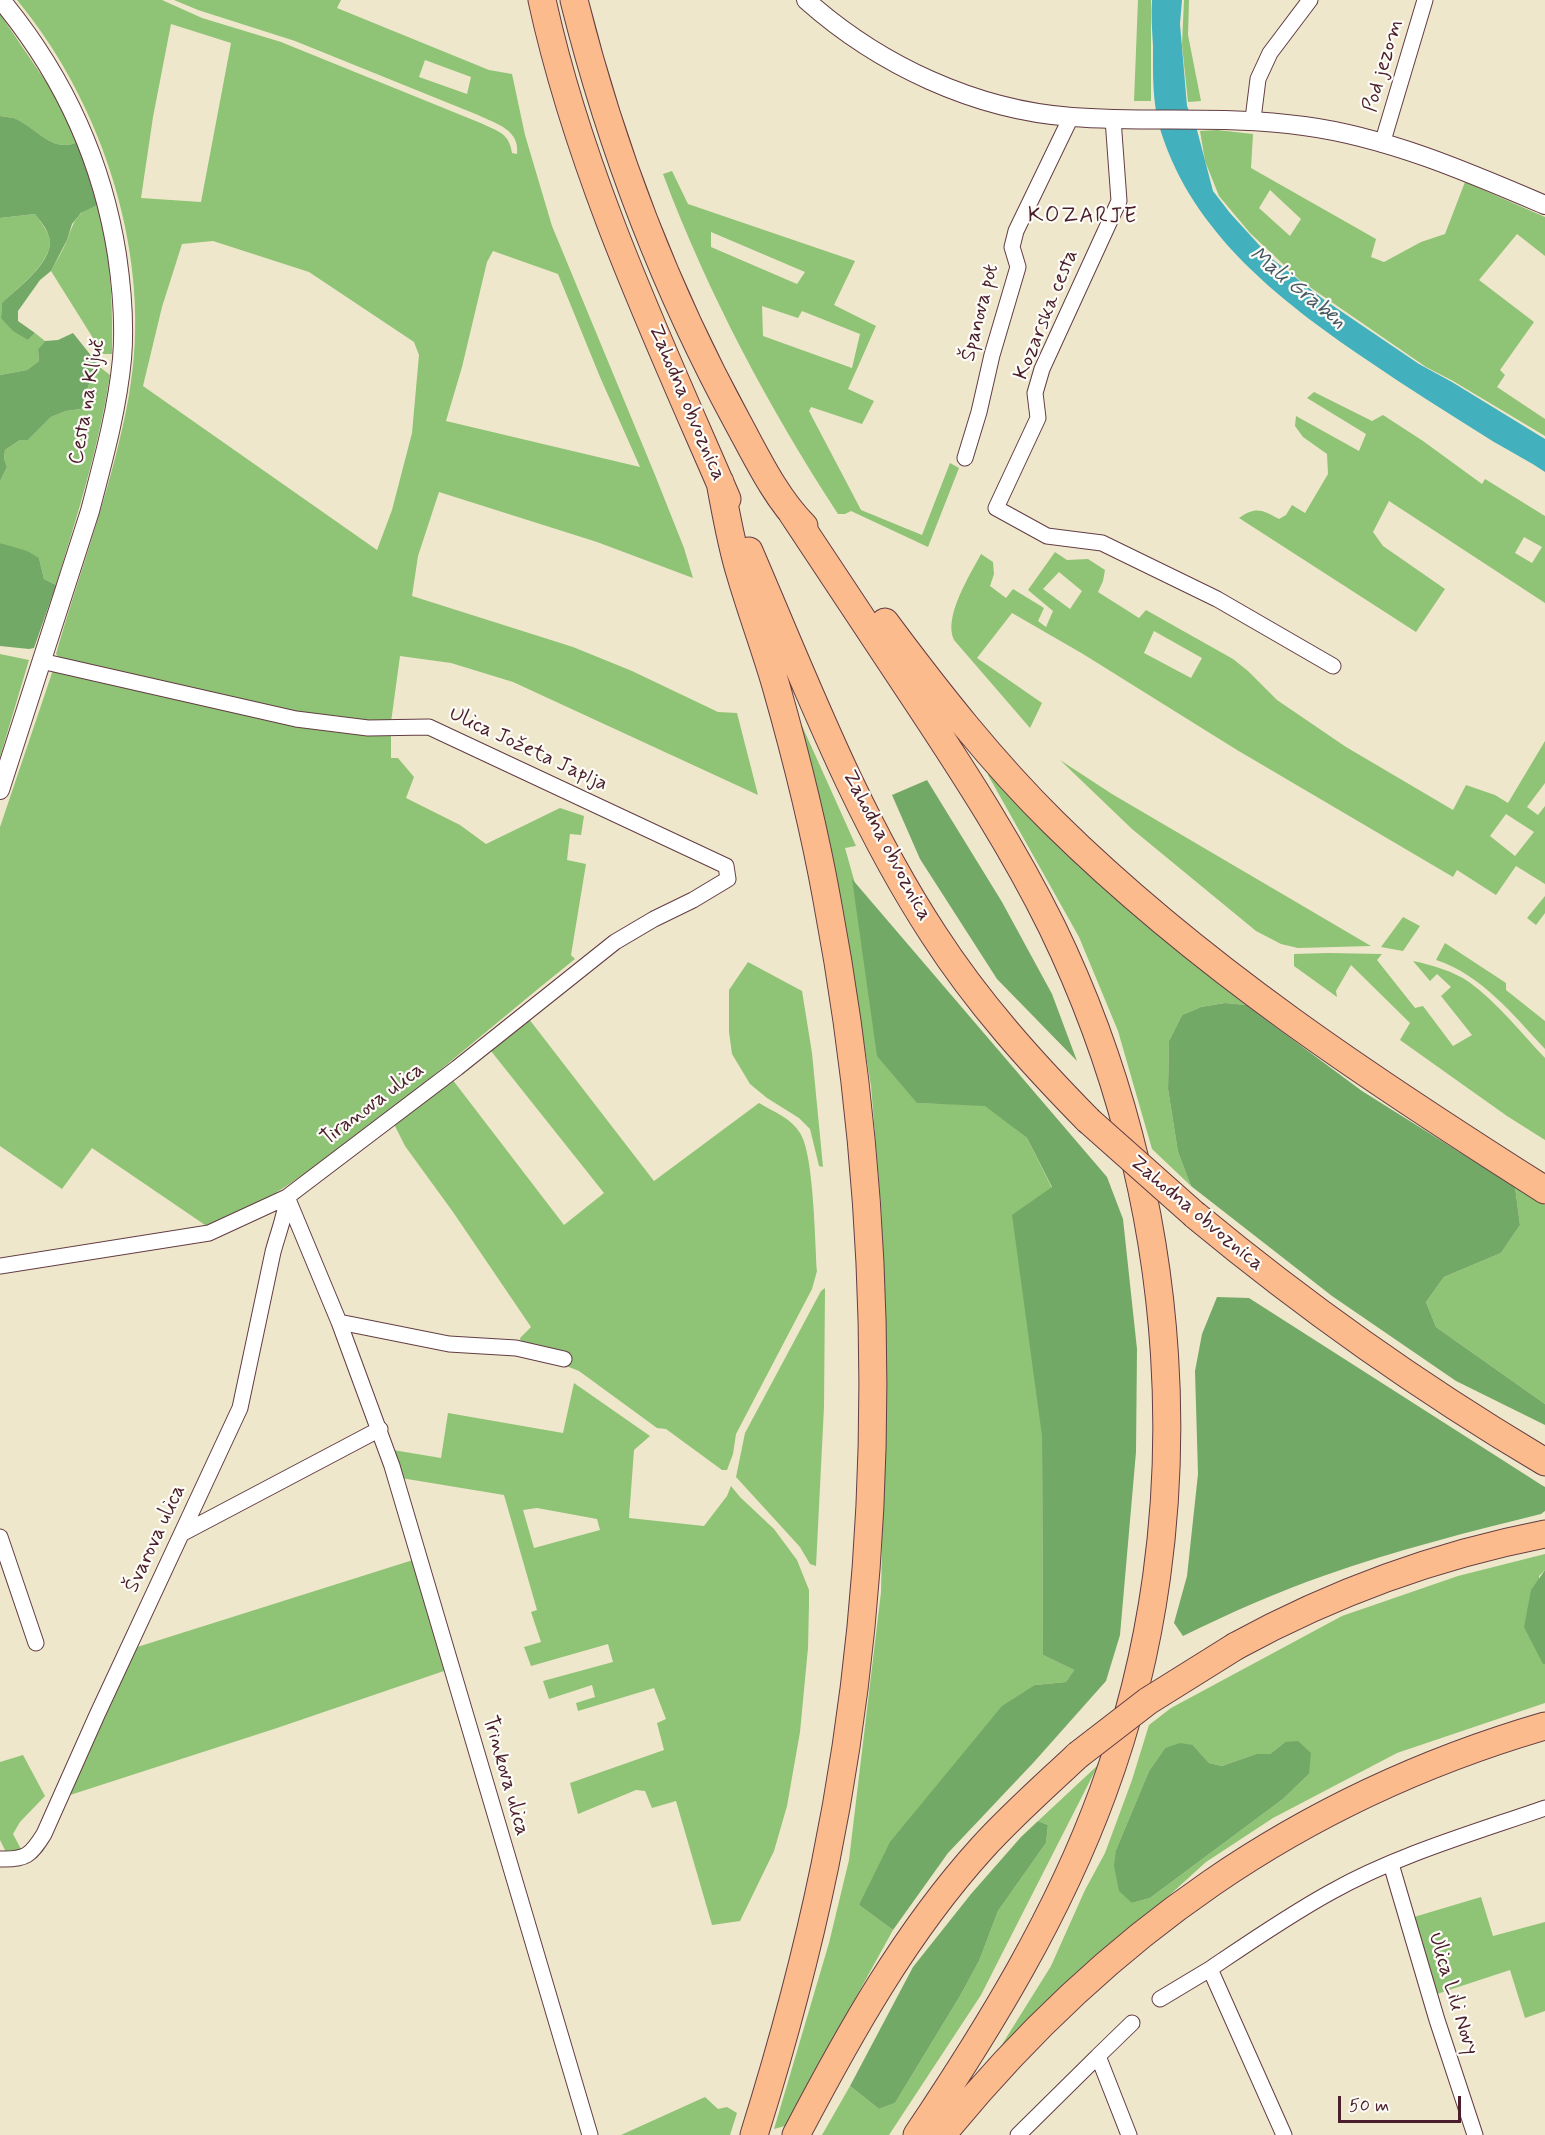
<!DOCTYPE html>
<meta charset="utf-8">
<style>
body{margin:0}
#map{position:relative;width:1545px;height:2135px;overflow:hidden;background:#efe7cc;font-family:Mynerve,sans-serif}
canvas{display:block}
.scale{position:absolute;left:1338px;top:2096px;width:123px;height:27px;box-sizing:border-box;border:3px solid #4a1f2b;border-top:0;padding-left:8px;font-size:18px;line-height:21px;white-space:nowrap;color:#4a1f2b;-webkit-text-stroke:4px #fdfcf7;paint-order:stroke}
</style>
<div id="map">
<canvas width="1545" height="2135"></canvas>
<div class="scale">50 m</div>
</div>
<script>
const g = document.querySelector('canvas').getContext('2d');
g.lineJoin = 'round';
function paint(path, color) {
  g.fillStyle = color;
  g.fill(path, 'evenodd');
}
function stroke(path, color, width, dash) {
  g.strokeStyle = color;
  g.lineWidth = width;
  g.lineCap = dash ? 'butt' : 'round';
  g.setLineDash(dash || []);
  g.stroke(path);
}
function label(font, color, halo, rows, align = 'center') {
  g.font = font + ' Mynerve,sans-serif';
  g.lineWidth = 4.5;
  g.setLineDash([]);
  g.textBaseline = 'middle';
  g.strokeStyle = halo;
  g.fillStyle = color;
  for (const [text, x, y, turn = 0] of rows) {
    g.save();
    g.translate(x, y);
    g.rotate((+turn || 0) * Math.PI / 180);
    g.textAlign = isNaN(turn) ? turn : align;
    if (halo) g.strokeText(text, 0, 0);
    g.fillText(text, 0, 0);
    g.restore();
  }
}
paint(new Path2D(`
 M17 0H162L202 18 281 42 483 124C499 132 509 133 512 153L517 154C520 130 497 124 478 115L295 41 198 10 174 0H341L337 8 489 70 512 74 525 135 552 226 655 475 684 548 693 578 597 542 439 492 418 556 412 596 573 647 632 671 718 712 737 713 758 795 513 682 451 663 400 656 391 722 330 720 62 661 56 654C81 568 113 484 129 395 154 260 104 105 17 0ZM171 24 231 43 201 202 141 198 153 117ZM425 60 471 77 467 94 419 77ZM213 241 309 272 414 342 419 355 412 433 392 510 377 550 143 386 162 307 182 244ZM493 251 558 274 600 377 640 467 446 421 462 367 487 262Z
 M1138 0H1151V101H1134Z
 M1184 0H1189L1188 35 1201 101 1188 102 1182 45Z
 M0 14 59 101 78 142C52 154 36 127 14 118 10 117 4 117 0 116Z
 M1217 130 1253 134 1251 168 1376 239 1371 257 1384 262 1421 242 1445 234 1465 182 1545 217V256L1517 234 1479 280 1534 322 1500 370 1505 375 1497 387 1545 419V436L1453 381 1426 367 1301 281 1250 233 1219 196 1205 161 1200 131ZM1270 190 1301 219 1290 236 1259 208Z
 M672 171 688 204 855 261 834 305 876 326 848 389 874 401 862 424 811 407 809 411 861 510 922 535 950 463 959 468 928 547 851 511 845 514H838C769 408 708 294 663 174ZM711 232 805 272 797 284 711 247ZM762 306 798 318 802 311 860 334 852 368 763 336Z
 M97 205C111 253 113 305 112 354H103L51 271C56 261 63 251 67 240 74 222 76 212 97 205Z
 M35 214C39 220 45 227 48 234 59 258 17 288 2 303L1 318 28 340 35 333 45 341 38 349 39 361 27 370 0 375V218Z
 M101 368 110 375C99 447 77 516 56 585L44 579 39 558 0 543V481L7 467 4 458 5 450 20 440H28L51 417 66 411 81 409 89 384 95 377Z
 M1314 392 1372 421 1383 415 1423 441 1482 484 1485 479 1545 516V603L1389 501 1373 532 1383 546 1445 589 1416 632 1239 518C1256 506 1262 510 1279 519L1286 515 1292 505 1305 513 1328 474 1327 454 1303 437 1295 426 1296 416 1359 451 1366 434 1307 398ZM1524 537 1542 547 1532 563 1515 553Z
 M1055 552 1067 560 1088 559 1105 570 1103 581 1098 592 1139 618 1146 610 1233 659 1248 671 1277 700 1346 747 1453 810 1466 785 1495 795 1508 803 1545 741V783L1527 807 1538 815 1545 806V884L1516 866 1496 895 1457 870 1453 877 1237 750 1083 654 1012 613 977 658 1042 703 1030 728 954 640C943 617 970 575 981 554L993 562 994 574 990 586 1006 598 1013 589 1044 608 1038 621 1046 627 1053 611 1028 590ZM1059 572 1082 591 1070 609 1043 589ZM1154 631 1202 658 1191 678 1144 653ZM1506 814 1534 832 1515 856 1490 836Z
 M0 654 29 660 0 757Z
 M53 670 391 732V758H398L414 777 406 798 460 825 486 844 560 808 584 816 581 835 570 834 567 860 586 864 571 955 575 959C479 1036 387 1119 285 1187 261 1203 234 1215 208 1227L92 1148 62 1189 0 1146V827Z
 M799 719 856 846 845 848 917 1103 985 1105 1027 1138 1052 1188 1042 1436 1043 1655 1074 1670 1066 1682 1035 1685 859 1905 893 1930 785 2126 774 2129 829 1943 849 1860 881 1592 885 1411V1301L881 1207 871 1086 843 915Z
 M1060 760 1112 794 1371 946 1298 948 1281 944 1256 931 1132 829Z
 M988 768 1177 949 1246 1005 1225 1003 1201 1007 1182 1015 1169 1041 1168 1089 1178 1152 1191 1186 1152 1149 1118 1031 1079 937 988 775Z
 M1545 896V913L1536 925 1527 918Z
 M1403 917 1420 926 1403 951 1381 947Z
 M1445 943 1506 983V990L1545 1021V1049C1513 1015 1482 975 1436 960Z
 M1328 953 1382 954 1377 960 1415 1008 1423 1006 1453 1046 1472 1035 1441 996 1451 987 1437 974 1430 981 1413 961C1432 965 1453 971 1469 982 1498 1003 1521 1033 1545 1058V1140L1507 1116 1400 1040 1410 1023 1351 965 1336 991 1337 997 1294 966V954Z
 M748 962 802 991 812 1053 823 1167 819 1166 810 1129 799 1118 767 1098 750 1084 732 1054 729 1032V990Z
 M529 1019 654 1181 759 1103C774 1112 791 1118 800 1133 814 1154 815 1242 817 1271L812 1289 736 1434 733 1454 727 1470H722L666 1429 657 1428 579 1371 523 1349 520 1338 531 1327 453 1212 405 1146 394 1124 452 1079 564 1225 604 1193 491 1051Z
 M1515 1187 1545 1205V1404L1436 1327 1426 1302 1444 1277 1501 1253 1520 1225Z
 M825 1288 824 1407 816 1566 810 1564 800 1547 736 1477 745 1433 821 1291Z
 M574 1383 650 1436 634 1450 629 1518 704 1526 727 1496 731 1486 740 1497 774 1529 797 1560 809 1590V1603L808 1648 800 1732 787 1806 774 1851 740 1921 712 1925 676 1801 652 1808 645 1791 636 1790 578 1814 570 1783 664 1750 657 1723 666 1719 654 1688 578 1711 576 1703 595 1697 592 1685 549 1699 543 1681 613 1662 608 1644 531 1666 524 1647 541 1642 531 1612 537 1610 504 1495 401 1478 393 1450 441 1458 448 1413 563 1433ZM537 1508 597 1519 600 1530 534 1548 523 1510Z
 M1545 1554V1570L1539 1576 1543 1663 1545 1664V1703L1397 1753 1273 1818 1206 1862 998 2051 1051 1966 1085 1890 1105 1853 1132 1780 1149 1725 1171 1708 1342 1616 1458 1576ZM1285 1742 1309 1774 1283 1799 1150 1898 1132 1903 1116 1850 1149 1771 1165 1748 1193 1745 1209 1763 1222 1766 1256 1754H1270Z
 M413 1560 444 1671 277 1728 67 1796 131 1649Z
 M23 1755 45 1796 20 1822 13 1834 22 1851 7 1854 0 1840V1762Z
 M1098 1765 981 1995 889 2135H822L850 2086 879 2109 895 2103 960 1996 979 1961 998 1911 1046 1843 1048 1825 1038 1821Z
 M1481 1897 1493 1936 1545 1922V2011L1525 2018 1510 1970 1437 1994 1414 1917Z
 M705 2097 718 2109 727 2107 737 2113 730 2135H621Z`), '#8fc375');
paint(new Path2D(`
 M0 116C4 117 10 117 14 118 36 127 52 154 78 142L97 205 81 213 72 224 67 240 51 271 40 280 18 311V321L35 333 28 340 13 331 1 318 2 303C17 288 59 259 48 234 46 227 39 220 35 214L0 218Z
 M73 333 101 368 95 377 89 384 81 409 66 411 51 417 28 440H20L5 450 4 458 7 467 0 481V375L27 370 39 361 38 349 45 341 58 340Z
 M0 543 27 551 39 558 44 579 56 585 34 648 29 649 0 646Z
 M927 780 1002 902 1052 994 1077 1061 997 979 920 859 892 795Z
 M852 879 1107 1177 1123 1219 1137 1349 1136 1452 1120 1635 1106 1681 1034 1762 948 1853 893 1930 859 1905 890 1842 1002 1706 1035 1685 1066 1682 1074 1670 1043 1655 1042 1436 1012 1215 1052 1187 1027 1138 985 1106 917 1103 877 1056Z
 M1225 1003 1246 1005 1362 1091 1515 1187 1520 1225 1501 1253 1444 1277 1426 1302 1436 1327 1545 1404V1425L1456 1381 1332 1296 1191 1186 1178 1152 1168 1089 1169 1041 1182 1015 1201 1007Z
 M1217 1297 1249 1298 1540 1484 1545 1487V1511L1541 1514C1469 1532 1396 1550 1326 1575 1277 1592 1230 1613 1183 1636L1174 1623 1187 1576 1198 1474 1195 1371 1202 1334Z
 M1545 1570V1664H1543L1524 1627 1531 1590Z
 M1298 1741 1311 1753 1309 1774 1283 1799 1150 1898 1132 1903 1119 1891 1114 1866 1116 1850 1149 1771 1165 1748 1180 1743 1193 1745 1209 1763 1222 1766 1256 1754H1270L1285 1742Z
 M1038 1821 1048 1825 1046 1843 998 1911 979 1961 960 1996 895 2103 879 2109 850 2086 913 1967 971 1894 1021 1837Z`), '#73a966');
paint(new Path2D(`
 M1152 0H1182L1180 24 1187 106 1197 130 1213 191 1230 213 1271 258 1323 299 1419 364 1452 382 1545 439V472C1529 461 1511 452 1494 442 1450 414 1406 387 1364 358 1279 300 1193 233 1161 132 1152 104 1153 74 1153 46 1152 30 1151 15 1152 0Z`), '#42b1bd');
const minor = new Path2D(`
 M1113 119 1119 201 1042 369 1035 393 1038 418 996 508 1047 536 1102 543 1217 599 1333 666
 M1253 119 1258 79 1270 53 1310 0
 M1382 144 1425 0
 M965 458 979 412 992 355 1018 267 1012 247 1016 231 1071 117
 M287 1197 339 1322 392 1466 590 2135
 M0 1266 209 1233 287 1197 457 1068 615 942 654 919 693 900 728 879 726 866 429 727 368 728 296 719 41 661
 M339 1322 449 1344 516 1348 564 1359
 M183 1533 380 1429
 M0 1537 36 1643
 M0 1859C26 1860 31 1855 44 1834L97 1715 240 1408 273 1252C278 1233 285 1217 287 1198
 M1391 1864 1437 2020 1475 2135
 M1210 1969C1250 1942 1289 1915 1331 1892 1397 1855 1473 1833 1545 1808
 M1160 1999 1210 1969 1284 2135
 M1098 2056 1132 2023
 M1018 2135 1098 2056 1129 2135`);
const tertiary = new Path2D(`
 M806 0C879 65 975 110 1072 117 1150 123 1226 115 1304 126 1387 137 1468 172 1545 205
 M0 790 90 511C103 461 117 411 122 359 125 324 122 289 117 255 102 159 63 75 1 0`);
const motorway = new Path2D(`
 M542 0C580 174 657 337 727 499
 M574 0C611 148 665 289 738 423 757 458 776 498 804 526
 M720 482C726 513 731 544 740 573 751 611 765 648 776 686 796 756 814 828 827 900 887 1218 890 1547 825 1865 806 1957 782 2046 754 2135
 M792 513C834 577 877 641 920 706 967 777 1014 850 1052 927 1181 1193 1206 1513 1103 1792 1058 1915 990 2026 917 2135
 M749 551C805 681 856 816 934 935 978 1003 1031 1062 1088 1120
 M885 622C937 692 992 762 1054 823 1200 967 1373 1081 1545 1190
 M1195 1215C1306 1307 1422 1389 1545 1462
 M1236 1646C1333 1593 1437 1555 1545 1534
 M796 2135C849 2034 905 1933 982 1848 1012 1815 1045 1786 1078 1755
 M942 2135C1104 1936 1298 1798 1545 1726`);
stroke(minor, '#633d43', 17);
stroke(tertiary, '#633d43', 20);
stroke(motorway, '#633d43', 29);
stroke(minor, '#fff', 15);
stroke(tertiary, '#fff', 18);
stroke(motorway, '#fbbb8c', 27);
const motorwayBridge = new Path2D(`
 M1088 1120 1195 1215
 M1078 1755 1148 1701 1236 1646`);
stroke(motorwayBridge, '#633d43', 29, []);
stroke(motorwayBridge, '#fbbb8c', 27);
label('21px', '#4a1f2b', '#fdfcf7', [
 ["Pod jezom",1384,66,-74],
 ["Španova pot",981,313,-76],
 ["Kozarska cesta",1047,315,-68],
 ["Cesta na Ključ",88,402,-80],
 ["Zahodna obvoznica",686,403,67],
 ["Ulica Jožeta Japlja",528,750,25],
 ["Zahodna obvoznica",886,846,62],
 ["Tiranova ulica",373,1105,-37],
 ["Zahodna obvoznica",1196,1214,40],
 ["Švarova ulica",156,1539,-65],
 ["Trinkova ulica",505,1776,74],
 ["Ulica Lili Novy",1452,1994,73]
]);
g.letterSpacing = '1.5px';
label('22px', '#4a1f2b', '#fdfcf7', [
 ["KOZARJE",1083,217]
]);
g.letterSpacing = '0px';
label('italic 22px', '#475965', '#fdfcf7', [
 ["Mali Graben",1297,289,39]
]);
</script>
